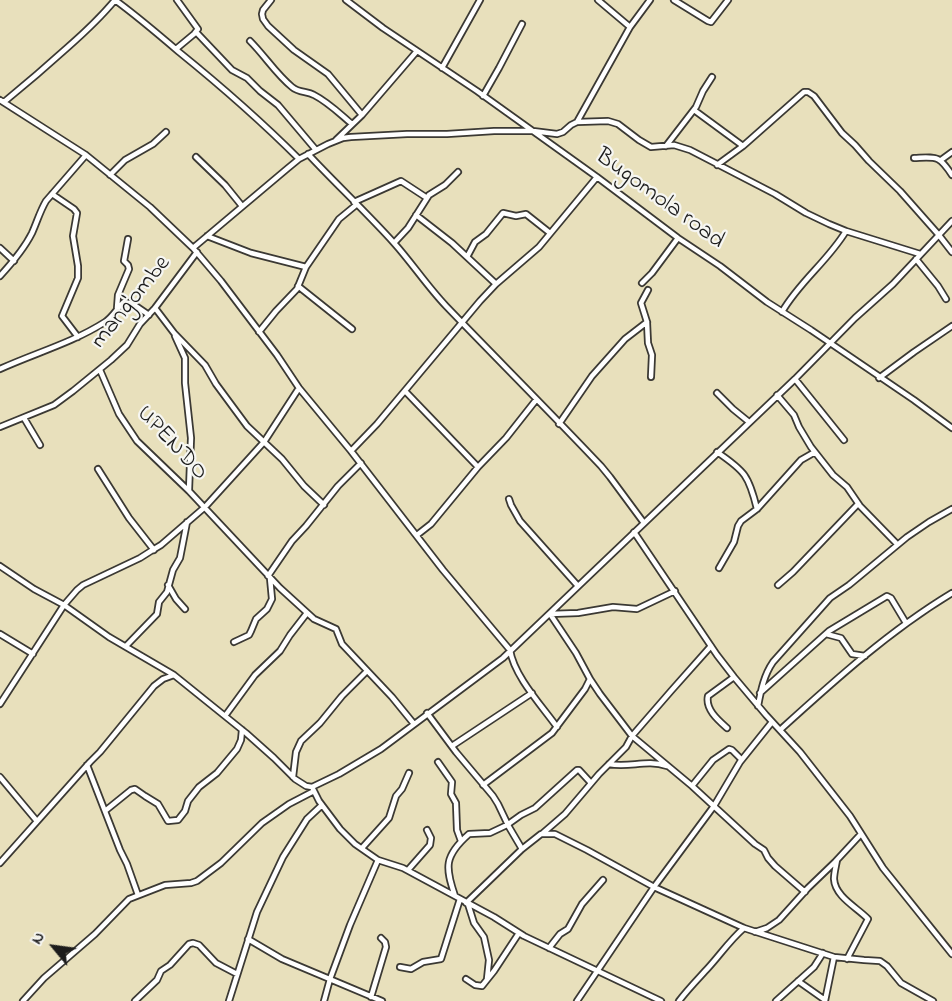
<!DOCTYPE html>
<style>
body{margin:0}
#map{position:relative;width:952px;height:1001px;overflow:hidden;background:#e8e0bc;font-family:"Indie Flower",sans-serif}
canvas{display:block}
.north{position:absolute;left:24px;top:917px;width:60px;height:60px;-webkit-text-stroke:4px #f6f6f2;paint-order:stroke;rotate:299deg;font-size:16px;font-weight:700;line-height:24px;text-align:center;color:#1c1c1c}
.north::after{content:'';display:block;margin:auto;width:21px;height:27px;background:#1c1c1c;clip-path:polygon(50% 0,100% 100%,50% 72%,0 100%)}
</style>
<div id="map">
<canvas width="952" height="1001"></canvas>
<div class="north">N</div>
</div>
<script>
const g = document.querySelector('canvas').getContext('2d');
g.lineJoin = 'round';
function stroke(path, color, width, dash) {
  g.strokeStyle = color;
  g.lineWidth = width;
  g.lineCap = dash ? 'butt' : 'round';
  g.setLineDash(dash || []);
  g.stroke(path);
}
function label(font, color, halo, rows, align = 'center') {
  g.font = font + ' "Indie Flower",sans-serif';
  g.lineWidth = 4.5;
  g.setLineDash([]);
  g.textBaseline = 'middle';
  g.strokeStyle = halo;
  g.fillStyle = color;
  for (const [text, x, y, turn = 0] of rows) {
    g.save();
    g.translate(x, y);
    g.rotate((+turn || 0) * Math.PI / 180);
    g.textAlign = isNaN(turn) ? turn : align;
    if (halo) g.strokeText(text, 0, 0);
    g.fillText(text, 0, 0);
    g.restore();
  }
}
const minor = new Path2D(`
 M115 0C137 16 158 34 179 52 221 86 261 121 299 159
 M271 0 263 10 262 14 263 19 268 26 294 50 328 74 362 115
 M346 0 383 28 477 91 597 177 678 238 720 266 767 302 811 330 914 400 952 428
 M598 0 630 27
 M674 0 708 21 711 22 728 0
 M196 32 232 70 247 78 260 91 278 105 316 150
 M250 41C265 56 276 74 292 87 299 93 307 91 314 95 328 102 340 114 352 124
 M176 49 194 34 198 29 177 0
 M442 68 480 0
 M483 96 499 68 522 24
 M0 100 86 155 150 207 193 248 221 281 277 355 299 388 351 451 443 570 510 650C514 676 542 706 557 727
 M4 102C26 84 47 66 68 47 85 32 101 17 115 0
 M694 110 743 146
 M577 122 630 27 650 0
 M336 140 362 115 417 51
 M666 146 696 107 703 91 712 77
 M308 154C336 184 366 212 394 243 412 263 427 286 446 306 497 359 550 412 601 466L610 477 644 523
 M196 157 225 185 242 206
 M914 158C937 157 939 155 952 175
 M941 160 952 152
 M717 165 743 146 804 92H808L814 96 842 133 855 145 869 161 900 191 938 234 952 252
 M110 175 125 160 153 144 166 132
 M52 194 74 209 77 213 73 236 78 266V278L62 316 78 337
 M354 202 401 181 427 198
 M416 215 452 243 496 284
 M207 236 251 253 306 267
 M394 243 408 228 429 195 445 185 458 172
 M0 248 14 261
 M193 248 288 168 299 159 328 144 343 138 351 137 407 134H447L494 131H533L557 134 563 132 571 125 577 122 608 121 618 124 639 140 651 147 674 145 690 150 775 194 806 213 829 224 846 231 920 254
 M467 257 475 242 486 234 503 213 516 216 526 214 550 233
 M916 259 938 286 946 299
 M0 276C12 263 24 249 32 233 37 222 40 211 46 201L86 155
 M642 283 652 273 678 238
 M298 286 352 329
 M648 290 641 303 647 322 648 343 652 355 651 377
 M117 308 118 295 129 269 128 265 124 261 128 239
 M155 308 174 333 205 365 216 384 247 426 282 459 304 486 324 505
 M782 312C799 282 828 261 846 231
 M259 332 276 311 297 289 306 267 339 219 356 205
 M175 336 185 358V383L191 438 189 490
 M0 369C35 353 72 343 105 322 113 317 117 308 124 302L133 304 149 315
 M100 370 119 414 137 441 189 491 280 588 314 619 336 629 342 644 392 697 414 724
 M879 378 914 352 952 326
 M795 379 844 440
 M405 391 478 467
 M717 393 733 409 749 422
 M777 395 794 415 799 427 811 447 833 475 847 487 860 506 897 544
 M24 418 40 445
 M559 424 592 376 625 339 647 322
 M0 427 54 405 73 391 111 360 127 345 140 324 155 308 197 252
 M351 451 377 424 480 301 496 284 539 247 597 177
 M717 452C745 471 749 476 757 509
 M98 469 129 518 154 550
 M509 499 511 505 520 521 578 586
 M634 532 717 655 734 677 766 715 800 752 850 816 883 868 952 954
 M417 535 431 524 478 467 506 438 536 400
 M0 566 34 589 64 605 109 637 174 675 246 733 274 758 295 779 306 786 312 787 339 774 381 749 503 658 795 379 855 318 893 284 952 221
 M719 568 734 542 738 526 741 521 757 509 801 460 815 452
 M268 576 292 541 306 526 338 486 361 463
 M168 585 176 599 185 609
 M778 585 793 572 858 504
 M550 614 576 653 590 679 600 694 632 736 692 786 755 844 764 850 768 858 775 866 805 892
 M550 614 578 613 613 607 637 609 675 591
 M0 634 33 654
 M826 634 841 638 852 654 865 656
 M234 642 249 635 251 631 256 619 267 609 272 599 270 578
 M126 646 157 614 159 602 167 592 173 570 180 558 187 522
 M760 693 829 631 887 596 891 598 906 623
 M0 704 64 605 77 590 83 585 140 558 151 551 161 545 205 507 264 442 299 388
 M758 706C761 690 764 675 773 662L830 598 849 585 907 537 929 522 952 509
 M427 713 456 752 493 796 498 804 509 827 522 849
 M225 716 255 675 280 651 290 635 307 613
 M727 728C718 720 705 709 708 696L734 677
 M780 730C834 681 889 631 952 593
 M452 746 532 693
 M438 762 452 782 451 794 456 803 457 830 461 841
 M609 764C630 768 646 759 667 766
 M87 765 120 850 127 864 138 895
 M0 777 36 820
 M293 777 296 752 301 741 320 723 342 696 367 671
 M483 785 552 733 585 689 590 679
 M692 786 713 760 729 749 732 750 741 759
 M312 787 319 801 340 829 355 844 378 860 403 868 494 917 524 936 661 1001
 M105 811 131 790 135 789 145 796 158 804 168 821 178 820 185 811 188 801 199 787 217 773 237 749 241 740 242 730
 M543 833 565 814 599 774 626 747 632 736 671 691 711 646
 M362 848 389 818 396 796 402 789 409 773
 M837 860C836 866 834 873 834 879 835 897 858 908 868 919L847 959
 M0 863 90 762 100 752 154 686 163 679 174 675
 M408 870 430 845 431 838 427 830
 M455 896C445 867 444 856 469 834L490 833 507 825 521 815 535 808 577 770H579L591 783
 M466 903 522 849 541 834H555L587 850 654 887 744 928 834 957 864 960 880 961 887 966 901 983 933 1001
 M468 904 474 923 484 937 489 960 487 979
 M755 932 767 928 779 920 808 888 835 862 861 834
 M248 939 282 959 382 1001
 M549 948 560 934 568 929 582 904 603 880
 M400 967 411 969 423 962 441 959 460 899
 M466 979 475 985 482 986 494 971 519 933
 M798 981 825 1000
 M371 997 386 947 385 942 381 938
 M23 1001 44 978 95 934 129 899 165 885 191 883 197 881 221 863 262 823 289 804 314 791
 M135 1001 157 980 161 971 170 965 189 944 193 943 199 945 216 963 237 974
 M229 1001 257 912 283 857 307 819 322 805
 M324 1001 330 979 350 925 378 860
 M577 1001 654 887 714 806 740 762 772 722
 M679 1001C688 989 698 979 708 968 720 955 730 940 744 928
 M776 1001 814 967 823 953
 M825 1001 834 957`);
stroke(minor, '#3b3934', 8);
stroke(minor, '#fff', 4.5);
label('24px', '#1c1c1c', '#f6f6f2', [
 ["Bugomola road",659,200,36],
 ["mang'ombe",132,303,-51],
 ["UPENDO",171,444,47]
]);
</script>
